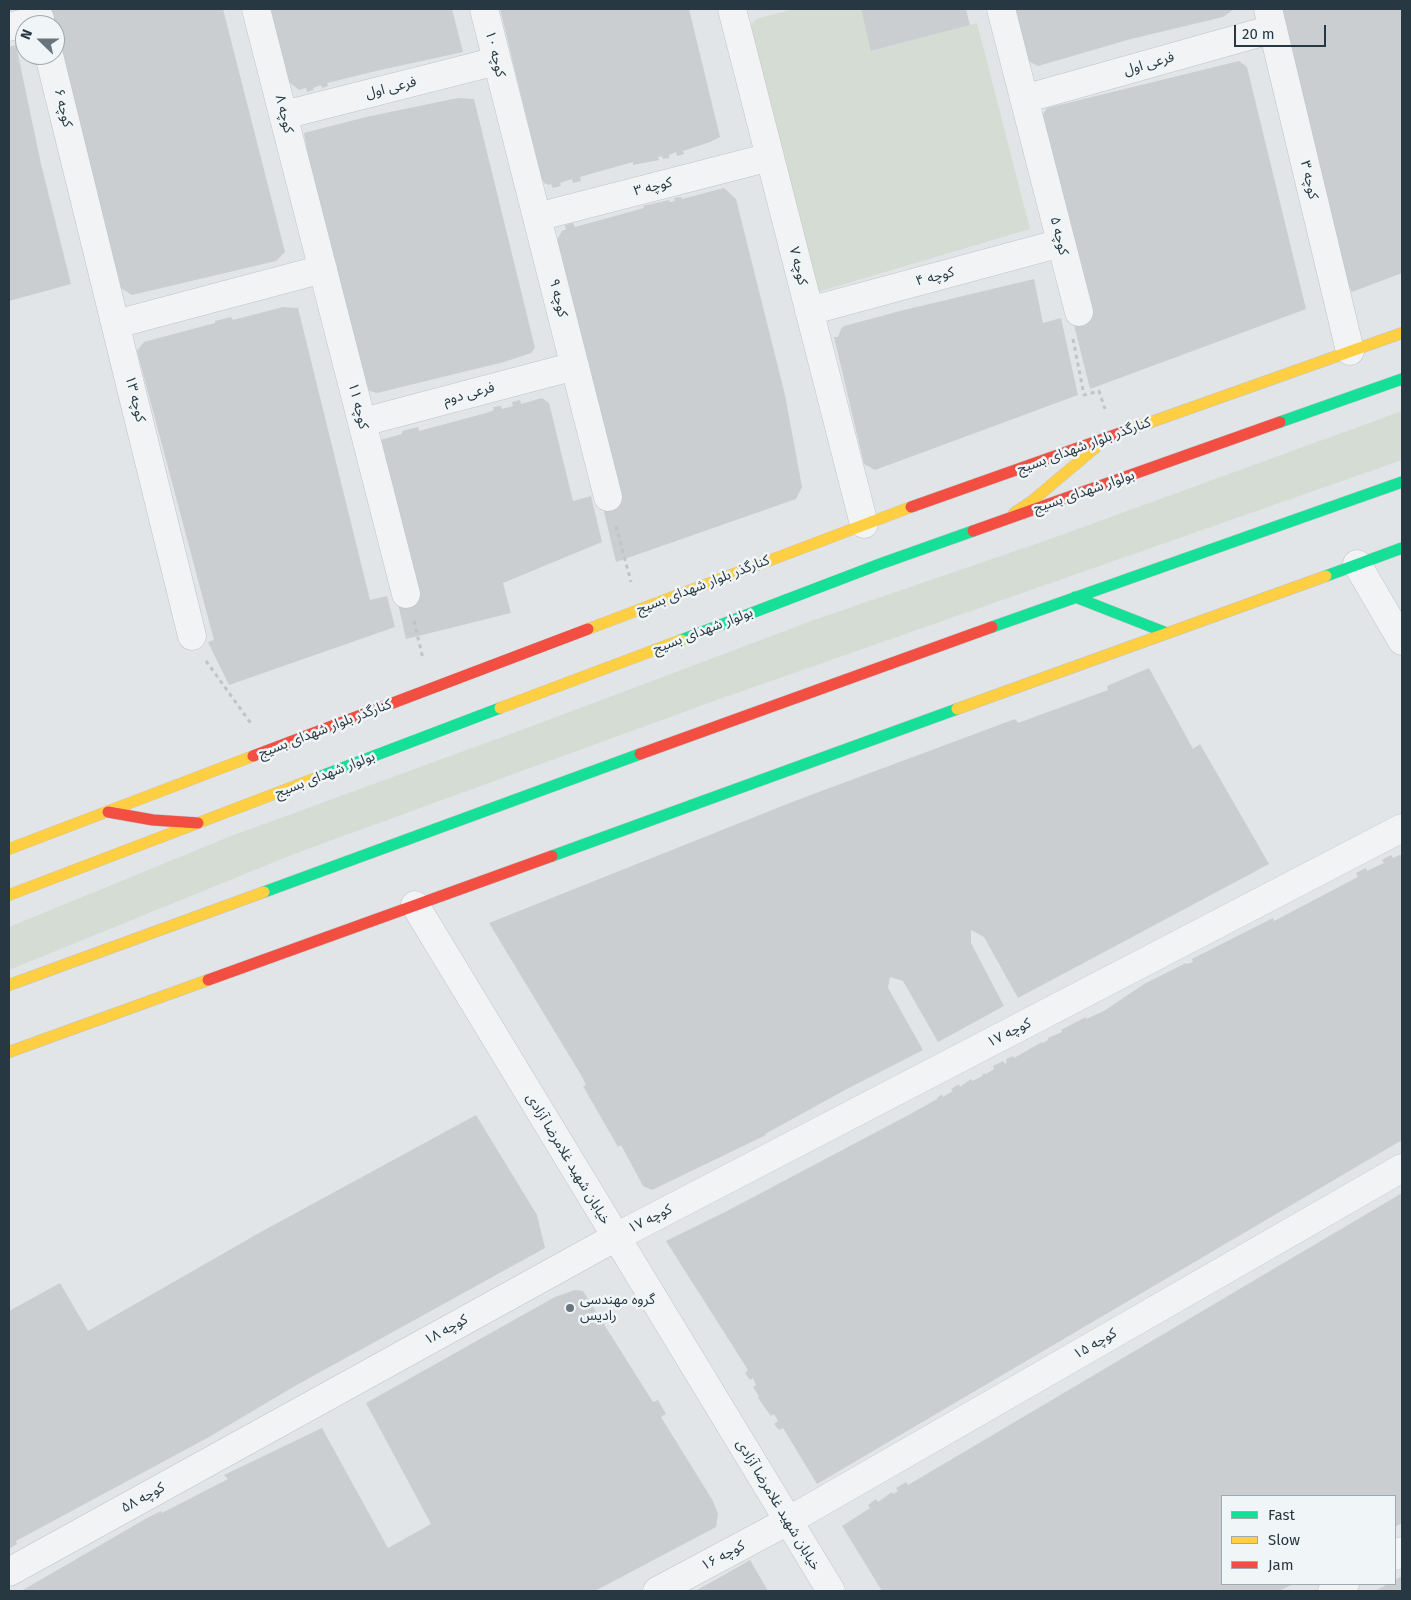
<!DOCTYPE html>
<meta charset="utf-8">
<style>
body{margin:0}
#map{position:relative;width:1411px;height:1600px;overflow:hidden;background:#e2e5e8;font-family:"Fira Sans",sans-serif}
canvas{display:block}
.frame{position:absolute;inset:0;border:10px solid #283842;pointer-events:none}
.legend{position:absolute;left:1221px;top:1495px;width:175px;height:90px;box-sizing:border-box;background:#f0f5f7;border:1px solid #a0a9af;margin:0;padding:6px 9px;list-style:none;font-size:15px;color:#283842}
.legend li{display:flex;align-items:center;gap:10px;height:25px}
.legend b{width:25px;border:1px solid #a0a9af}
.north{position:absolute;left:15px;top:15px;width:50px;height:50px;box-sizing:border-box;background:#f0f5f7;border:1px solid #a0a9af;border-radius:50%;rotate:292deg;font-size:14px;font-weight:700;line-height:20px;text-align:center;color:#283842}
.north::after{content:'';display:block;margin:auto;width:18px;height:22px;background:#69757c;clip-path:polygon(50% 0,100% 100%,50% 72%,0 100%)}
.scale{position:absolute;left:1234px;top:25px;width:92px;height:22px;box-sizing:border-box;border:2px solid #283842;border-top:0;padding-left:6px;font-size:15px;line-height:18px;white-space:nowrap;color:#283842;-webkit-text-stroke:4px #f0f5f7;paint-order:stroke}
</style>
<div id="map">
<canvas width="1411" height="1600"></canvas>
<div class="frame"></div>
<ul class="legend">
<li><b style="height:6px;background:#16e098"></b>Fast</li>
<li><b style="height:6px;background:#ffcf43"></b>Slow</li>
<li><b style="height:6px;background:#f24e42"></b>Jam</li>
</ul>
<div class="north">N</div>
<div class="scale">20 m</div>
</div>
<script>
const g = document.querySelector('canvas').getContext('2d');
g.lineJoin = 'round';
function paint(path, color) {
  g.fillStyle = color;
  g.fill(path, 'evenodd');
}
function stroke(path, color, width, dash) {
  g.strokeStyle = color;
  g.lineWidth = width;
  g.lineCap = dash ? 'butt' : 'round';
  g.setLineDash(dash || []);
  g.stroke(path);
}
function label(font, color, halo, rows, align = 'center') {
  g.font = font + ' "Fira Sans","Noto Sans Arabic",sans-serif';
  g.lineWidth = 5;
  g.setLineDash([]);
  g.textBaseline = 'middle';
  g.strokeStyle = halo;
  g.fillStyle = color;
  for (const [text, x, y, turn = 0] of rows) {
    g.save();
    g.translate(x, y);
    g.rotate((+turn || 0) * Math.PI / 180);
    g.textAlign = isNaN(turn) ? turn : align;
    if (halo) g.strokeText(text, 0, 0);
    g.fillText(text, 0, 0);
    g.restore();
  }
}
paint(new Path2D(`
 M794 9H861L872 51 977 23 1030 229 811 294 747 30 756 19Z
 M1402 411V460L714 701 294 854 9 970V927L231 836 535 725 811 621 1053 538Z`), '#d5dcd3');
paint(new Path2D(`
 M50 9H223L285 252 276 261 132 295 121 288Z
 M268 9H452L463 52 376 71 327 83 328 86 322 88 321 85 313 88 314 90 307 92 306 88 299 90 289 82 285 83Z
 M500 9H689L720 137 710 142 683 151 684 154 677 156 676 152 669 155V158L663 159 662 156 658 157 659 160 633 165V162L580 177 581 181 573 183 572 179 560 183 561 186 553 188 551 184 549 185 544 183 541 177Z
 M861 9H966L970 25 871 51Z
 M1013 9H1232L1233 10 1223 17 1131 39 1038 66 1022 58Z
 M1279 9H1402V273L1352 292 1345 279Z
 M16 45 41 164 71 284 9 301V47Z
 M1239 61 1247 67 1306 309 1090 389 1073 321 1040 119 1047 108Z
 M458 98 474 99 535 348 531 353 504 362 377 393 370 391 365 388 314 190 304 133 366 117Z
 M724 188 736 199 785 395 802 487 796 499 616 562 600 495 557 258 561 257 559 246 554 247 553 241 557 240 562 231 566 229 565 225 573 223 575 227 644 208 643 206 669 200 670 202 675 201 674 198 681 197 682 199Z
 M1034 279 1043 323 1061 318 1078 395 875 470 864 464 834 337H838L841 329 844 326 900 311Z
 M283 307 298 308 370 600 387 596 395 627 229 685 208 642 214 640 137 351 144 342 215 323V321L231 317 233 320Z
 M542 398 549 403 573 501 591 496 602 542 503 583 511 613 406 639 396 595 380 440 402 434V431L418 427 419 431 486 413 494 410 493 407 501 406 502 409 513 406 512 402 520 400 521 404Z
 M1149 668 1193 749 1200 744 1269 864 1018 998 984 937 971 930V943L1004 1006 938 1042 903 981 890 977 888 988 923 1050 847 1089 765 1134 766 1135 652 1190 643 1186 621 1145 618 1147 583 1086 586 1085 581 1075 489 923 792 802 1015 719 1018 723 1108 690 1107 686Z
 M1402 854V1140L817 1484 783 1428 779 1430 774 1424 778 1421 774 1414 771 1416 758 1398 759 1396 753 1387 756 1385 753 1378 750 1380 745 1373 748 1370 666 1241 727 1211 916 1111 937 1099V1098L942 1094 943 1097 953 1091 951 1089 959 1084 960 1087 971 1079 972 1081 981 1077 984 1073 986 1074 994 1069 993 1066 1003 1061 1005 1064 1007 1062 1006 1059 1013 1056 1014 1058 1042 1042 1043 1043 1048 1040V1038L1062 1032 1061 1030 1086 1017V1019L1104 1011 1144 984 1186 963 1187 964 1193 962 1192 959 1273 918 1274 921 1358 877 1356 873 1366 868 1367 871 1384 863 1382 860 1391 855 1393 858Z
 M476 1115 537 1215 545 1248 295 1386 209 1437 16 1541 17 1544 9 1549V1311L60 1283 88 1331 259 1233Z
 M1402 1193V1523L1395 1527V1496H1222V1584H1293L1279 1591H882L842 1526 870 1508 868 1505 876 1499 878 1502 892 1492 893 1494 898 1491 896 1488 906 1482 908 1485Z
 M575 1290 583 1291 653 1402 658 1400 666 1414 661 1417 713 1501 718 1514 716 1527 595 1591H24L23 1590 147 1518 161 1511 162 1513 228 1479 224 1475 322 1428 388 1548 431 1524 366 1403 555 1297Z
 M750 1560 768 1591H695L724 1575Z
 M1402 1576V1591H1375L1388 1584H1395V1580Z`), '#caced0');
const street = new Path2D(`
 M256 9 406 594
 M484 9 608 497
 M732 9 864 524
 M1001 9 1079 312
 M1268 9 1350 351
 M9 27 40 19
 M49 55 192 636
 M1024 99 1273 29
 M284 115 497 61
 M537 217 770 157
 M809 311 1061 243
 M116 324 323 269
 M363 422 575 366
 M1357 564 1402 641
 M415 905 831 1591
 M1395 1556 1402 1551
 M9 1572 616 1237 1402 828
 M657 1591 788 1521 1402 1168
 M1332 1591 1345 1584`);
const fast = new Path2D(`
 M1280 422 1402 379
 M1326 576 1402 548
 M1075 597 1167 633
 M992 627 1402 482
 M681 640 880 564 973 531
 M316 778 500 708
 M552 856 957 709
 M264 892 640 754`);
const slow = new Path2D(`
 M1123 432 1402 333
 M1014 513 1032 501 1095 448
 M588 629 911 507
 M500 708 681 640
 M957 709 1326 576
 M9 849 253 756
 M9 895 316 778
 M9 985 264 892
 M9 1052 208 980`);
const jam = new Path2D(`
 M911 507 1123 432
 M973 531 1280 422
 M640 754 992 627
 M253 756 588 629
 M108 812 153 820 198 823
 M208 980 552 856`);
stroke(street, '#c0c3c6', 29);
stroke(fast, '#c0c3c6', 12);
stroke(slow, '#c0c3c6', 12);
stroke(jam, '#c0c3c6', 12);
stroke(new Path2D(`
 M1073 339 1084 395 1099 391 1105 409
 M616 526 631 582
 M414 621 423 659
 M206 661 252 725`), '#c0c4c6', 3, [4, 4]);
stroke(street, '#f2f3f4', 28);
stroke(fast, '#16e098', 11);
stroke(slow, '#ffcf43', 11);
stroke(jam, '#f24e42', 11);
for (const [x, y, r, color] of [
 [570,1308,5,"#69757c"]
]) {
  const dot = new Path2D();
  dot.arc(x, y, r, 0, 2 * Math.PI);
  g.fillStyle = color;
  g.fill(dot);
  stroke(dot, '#f0f5f7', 2);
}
label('14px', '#283842', '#f0f5f7', [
 ["کوچه ۱۰",495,54,76],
 ["فرعی اول",1149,64,-16],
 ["فرعی اول",391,88,-14],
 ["کوچه ۶",63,108,76],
 ["کوچه ۸",284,114,76],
 ["کوچه ۳",1309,180,77],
 ["کوچه ۳",653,187,-14],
 ["کوچه ۵",1059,236,76],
 ["کوچه ۷",798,266,76],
 ["کوچه ۴",935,277,-15],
 ["کوچه ۹",558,298,76],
 ["فرعی دوم",469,394,-15],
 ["کوچه ۱۳",135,399,76],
 ["کوچه ۱۱",358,406,76],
 ["کنارگذر بلوار شهدای بسیج",1084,446,-20],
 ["بولوار شهدای بسیج",1084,492,-19],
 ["کنارگذر بلوار شهدای بسیج",703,585,-21],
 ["بولوار شهدای بسیج",703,631,-21],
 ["کنارگذر بلوار شهدای بسیج",325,729,-21],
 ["بولوار شهدای بسیج",325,775,-21],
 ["کوچه ۱۷",1009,1033,-27],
 ["خیابان شهید غلامرضا آزادی",568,1159,59],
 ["کوچه ۱۷",650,1219,-27],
 ["کوچه ۱۸",446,1330,-29],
 ["کوچه ۱۵",1095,1344,-30],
 ["کوچه ۵۸",143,1498,-29],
 ["خیابان شهید غلامرضا آزادی",778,1505,59],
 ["کوچه ۱۶",723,1556,-28]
]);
label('14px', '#283842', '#f0f5f7', [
 ["گروه مهندسی",580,1300],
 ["رادیس",580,1316]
], 'left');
</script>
